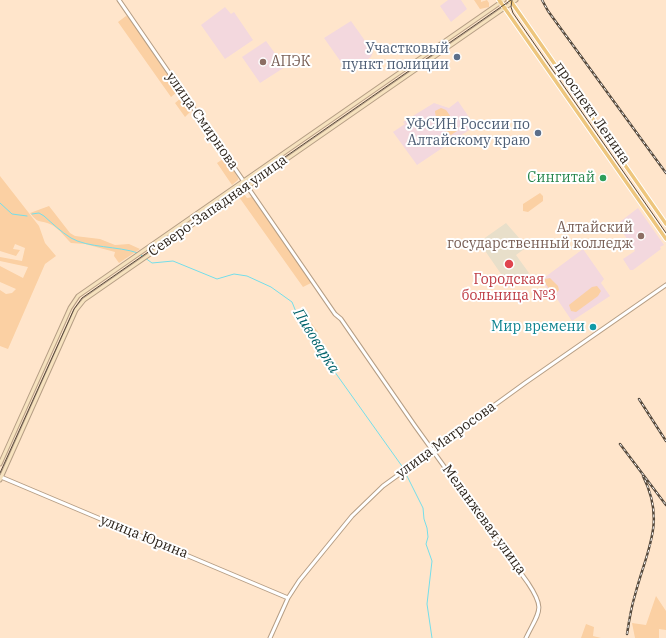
<!DOCTYPE html>
<meta charset="utf-8">
<style>
body{margin:0}
canvas{display:block;background:#ffe5cb}
</style>
<canvas width="666" height="638"></canvas>
<script>
const g = document.querySelector('canvas').getContext('2d');
g.lineJoin = 'round';
function paint(path, color) {
  g.fillStyle = color;
  g.fill(path, 'evenodd');
}
function stroke(path, color, width, dash) {
  g.strokeStyle = color;
  g.lineWidth = width;
  g.lineCap = dash ? 'butt' : 'round';
  g.setLineDash(dash || []);
  g.stroke(path);
}
function label(font, color, halo, rows, align = 'center') {
  g.font = font + ' "IBM Plex Serif",serif';
  g.lineWidth = 4;
  g.setLineDash([]);
  g.textBaseline = 'middle';
  g.strokeStyle = halo;
  g.fillStyle = color;
  for (const [text, x, y, turn = 0] of rows) {
    g.save();
    g.translate(x, y);
    g.rotate((+turn || 0) * Math.PI / 180);
    g.textAlign = isNaN(turn) ? turn : align;
    if (halo) g.strokeText(text, 0, 0);
    g.fillText(text, 0, 0);
    g.restore();
  }
}
paint(new Path2D(`
 M448 0H461L467 9 451 22 440 6Z
 M225 7 231 14 234 12 253 40 225 59 201 25Z
 M351 21 373 52 371 57 348 72 324 38Z
 M266 41 285 67 260 83 242 57Z
 M458 101 475 126 417 165 393 132 405 124 403 122 434 103 449 108Z
 M638 208 664 245 660 247 661 249 633 270H630L623 259 635 251 617 224Z
 M583 249 604 279 601 283 610 296 572 321 555 296H552L541 280Z`), '#f3d8de');
paint(new Path2D(`
 M506 223 527 247 516 255 529 273 510 287 479 242Z`), '#e8dfca');
paint(new Path2D(`
 M474 0H481V2L487 0 489 3V7L480 9Z
 M126 16 129 17 177 89V92L171 97 118 22Z
 M181 98H184L192 110 185 117 175 103Z
 M441 108 446 110 458 127 457 131 451 135C444 132 435 119 435 111Z
 M223 159H226L238 178V180L232 185 217 163Z
 M0 176 39 226 45 243 56 256 45 264 8 349 0 346V290L6 294 12 293 16 289 0 282V266L23 278 28 267 0 261V257L22 261 25 248 15 244 13 249 20 250 16 256 0 251Z
 M540 193 543 196V201L528 212 523 211V204Z
 M244 194 247 198 252 197 311 280V283L303 287 239 197Z
 M49 206 70 233 75 236 100 239 115 245 129 244 140 249 119 263 114 256 115 252 85 244 71 243C65 237 59 229 52 225 40 219 39 225 30 213Z
 M550 278 558 286 559 290 556 293H552L545 283V279Z
 M597 286 601 291 598 296 576 312 571 311 569 305 592 287Z
 M304 313 318 332 312 337 301 315Z
 M656 596 666 611V630L659 629V638H635L632 623 646 625Z
 M586 624 594 627 593 636 601 638H581Z`), '#fbd0a3');
stroke(new Path2D(`
 M0 203 12 214 27 216
 M32 214 39 213 44 216C52 223 61 232 71 238 88 248 118 246 138 253
 M141 255 152 263 173 261 217 279 234 274 247 276 271 287 292 302 301 324 312 340 404 469
 M405 472 423 508 424 519 427 528 428 537 426 544 432 561 427 604 432 638`), '#74deea', 1);
const tertiary = new Path2D(`
 M119 0 335 314 341 319 415 426 528 583C546 610 539 611 526 638
 M1 477 288 598
 M270 638 288 598 299 581 352 516 383 486 525 383 666 285`);
const secondary = new Path2D(`
 M0 464 70 308 78 296 504 0
 M0 480 76 310 84 300 516 0`);
const primary = new Path2D(`
 M499 0 666 239
 M510 0 666 224`);
stroke(tertiary, '#b69e85', 5);
stroke(secondary, '#b69e85', 5);
stroke(primary, '#fff', 5.5);
stroke(tertiary, '#fff', 3);
stroke(secondary, '#f6e2be', 3);
stroke(primary, '#eec67d', 3.5);
stroke(new Path2D(`
 M512 0 511 7 513 13 666 233
 M0 473 74 309 82 298 511 0`), '#55493c', 1);
const rail = new Path2D(`
 M542 0 548 11 666 173
 M639 399 666 441
 M620 444 666 505
 M627 634C629 621 631 608 635 595 647 549 666 522 643 476`);
stroke(rail, '#55493c', 2.5);
stroke(rail, '#fff', 1, [3]);
for (const [x, y, r, color] of [
 [457,57,4,"#5c6f8a"],
 [263,62,4,"#8d6e63"],
 [538,133,4,"#5c6f8a"],
 [603,178,4,"#2e9e5b"],
 [641,236,4,"#8d6e63"],
 [509,264,5,"#e0444e"],
 [593,327,4,"#0f9aa8"]
]) {
  const dot = new Path2D();
  dot.arc(x, y, r, 0, 2 * Math.PI);
  g.fillStyle = color;
  g.fill(dot);
  stroke(dot, '#fff', 1.5);
}
label('14px', '#4e5e75', '#fff', [
 ["Участковый",449,49],
 ["пункт полиции",449,65],
 ["УФСИН России по",530,125],
 ["Алтайскому краю",530,141]
], 'right');
label('14px', '#785e54', '#fff', [
 ["АПЭК",271,62],
 ["Алтайский",633,228,"right"],
 ["государственный колледж",633,244,"right"]
], 'left');
label('14px', '#271e15', '#fff', [
 ["проспект Ленина",592,113,55],
 ["улица Смирнова",202,121,55],
 ["Северо-Западная улица",218,206,-35],
 ["улица Матросова",446,440,-36],
 ["Меланжевая улица",484,520,54],
 ["улица Юрина",144,537,22]
]);
label('14px', '#27864d', '#fff', [
 ["Сингитай",595,178]
], 'right');
label('14px', '#be3a42', '#fff', [
 ["Городская",509,280],
 ["больница №3",509,296]
]);
label('14px', '#0d838f', '#fff', [
 ["Мир времени",585,327]
], 'right');
label('italic 15px', '#00636b', '#fff', [
 ["Пивоварка",316,341,58]
]);
</script>
